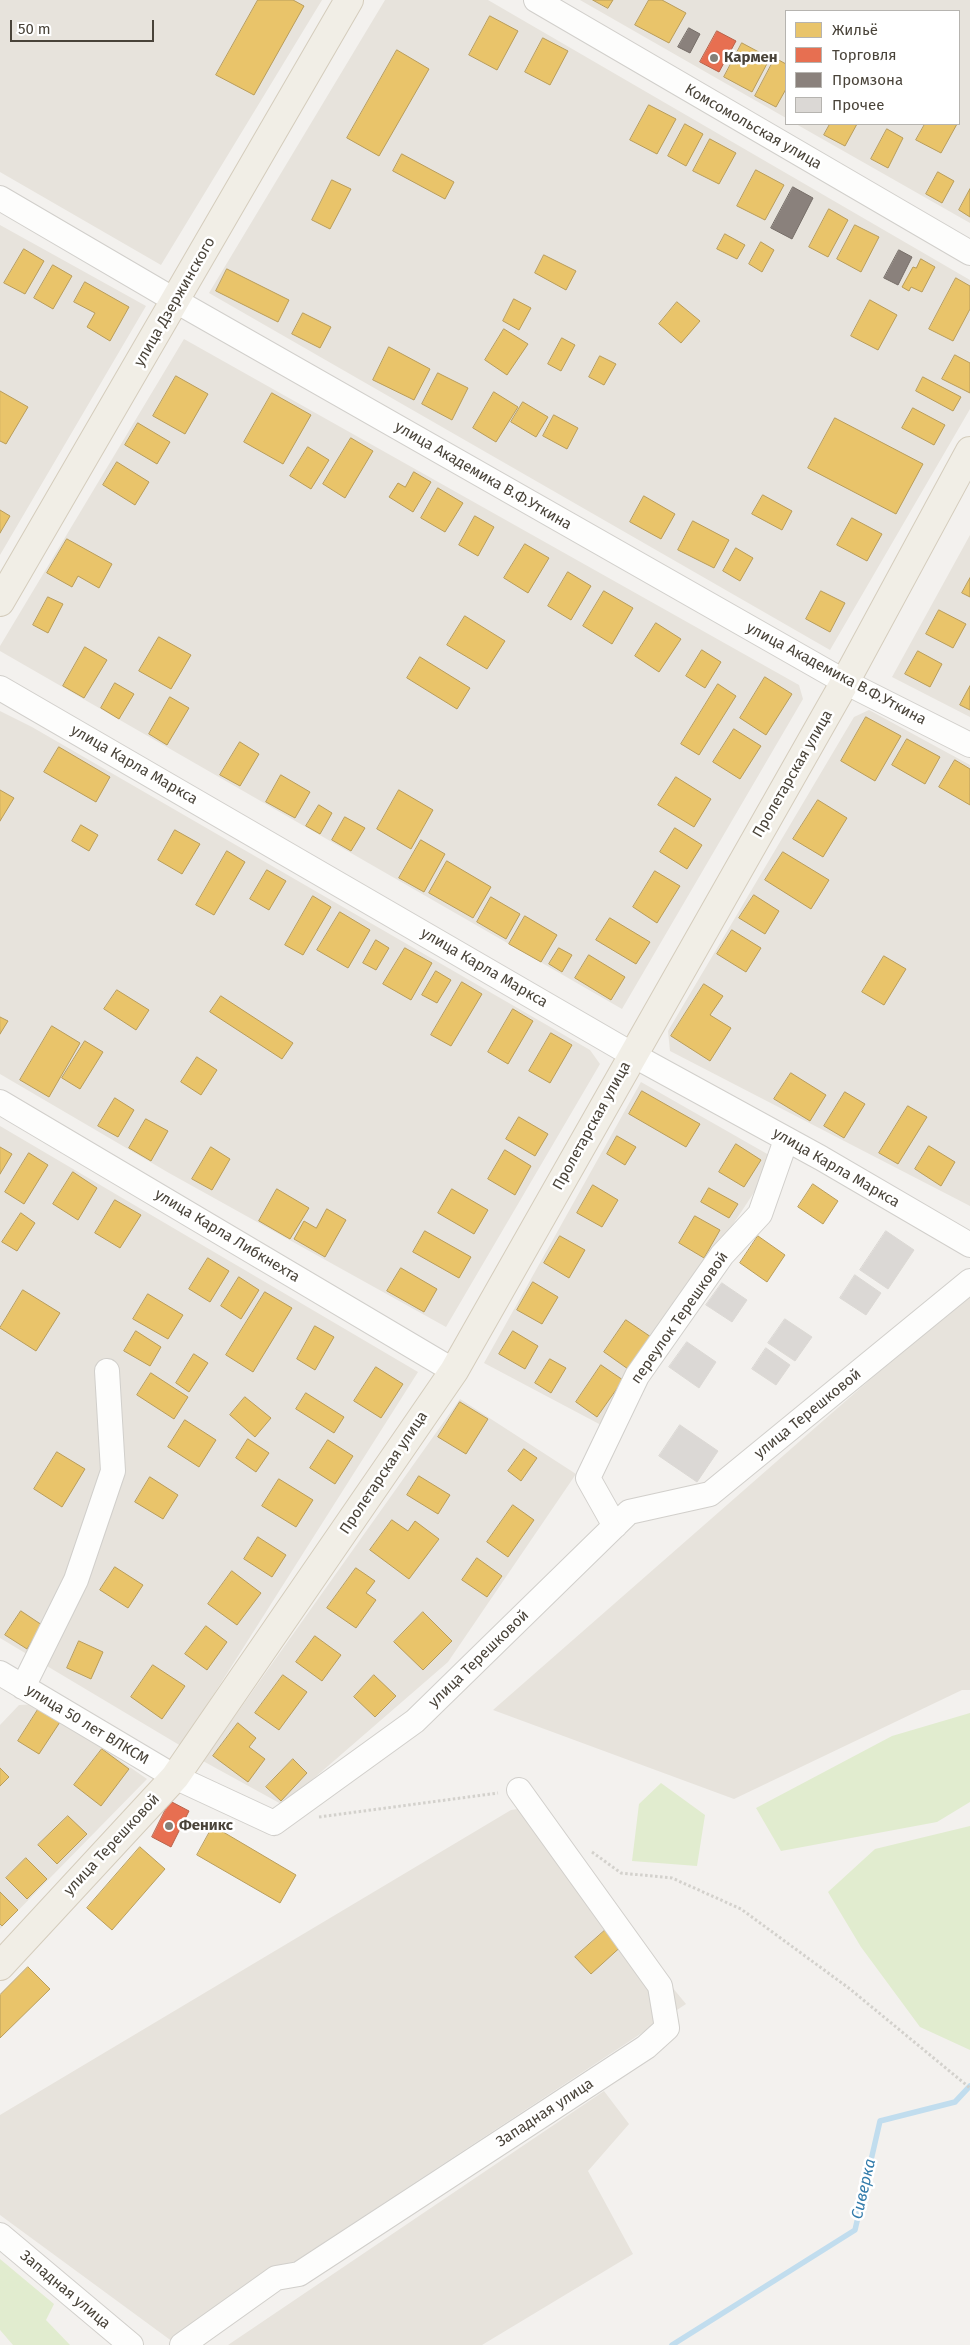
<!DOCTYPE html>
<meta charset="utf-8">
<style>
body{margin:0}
#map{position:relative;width:970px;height:2345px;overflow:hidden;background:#f3f1ee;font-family:"Fira Sans",sans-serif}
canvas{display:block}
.legend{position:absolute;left:785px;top:10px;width:175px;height:115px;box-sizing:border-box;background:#fff;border:1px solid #b6b4b0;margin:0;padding:6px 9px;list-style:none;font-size:15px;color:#494339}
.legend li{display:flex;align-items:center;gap:10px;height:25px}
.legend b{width:25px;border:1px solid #b6b4b0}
.scale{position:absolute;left:10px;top:20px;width:144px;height:22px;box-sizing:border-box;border:2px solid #494339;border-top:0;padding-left:6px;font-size:15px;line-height:18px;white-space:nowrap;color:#494339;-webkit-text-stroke:4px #fff;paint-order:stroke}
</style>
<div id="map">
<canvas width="970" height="2345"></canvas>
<ul class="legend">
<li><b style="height:14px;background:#e9c46a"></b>Жильё</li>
<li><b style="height:14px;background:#e76f51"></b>Торговля</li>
<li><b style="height:14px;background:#8a817c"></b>Промзона</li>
<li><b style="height:14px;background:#dbd8d5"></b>Прочее</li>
</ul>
<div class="scale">50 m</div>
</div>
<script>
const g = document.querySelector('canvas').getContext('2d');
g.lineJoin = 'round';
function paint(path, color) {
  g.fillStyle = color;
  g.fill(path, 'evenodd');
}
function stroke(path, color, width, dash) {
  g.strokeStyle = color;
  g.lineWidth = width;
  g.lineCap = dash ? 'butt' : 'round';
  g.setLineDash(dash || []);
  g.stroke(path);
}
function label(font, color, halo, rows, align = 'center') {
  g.font = font + ' "Fira Sans",sans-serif';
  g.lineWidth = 5;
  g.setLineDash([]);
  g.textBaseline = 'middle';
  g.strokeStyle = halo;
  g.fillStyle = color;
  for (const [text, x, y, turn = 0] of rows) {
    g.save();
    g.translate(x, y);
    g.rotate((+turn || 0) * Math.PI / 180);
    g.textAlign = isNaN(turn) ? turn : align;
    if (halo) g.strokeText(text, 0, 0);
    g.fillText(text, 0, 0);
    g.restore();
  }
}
paint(new Path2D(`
 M0 0H322L161 265 0 172Z
 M385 0H488L970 280V409L830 650 209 293Z
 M580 0H970V223L796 124H959V11H786V118Z
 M0 225 146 306 0 555Z
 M184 339 799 685 803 699 622 1009 0 651V646Z
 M970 535V717L892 677Z
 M869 710 970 765V1206L670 1051 668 1031 854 717Z
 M0 711 32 727 590 1050 600 1064 446 1327 169 1173 0 1074Z
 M641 1082 776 1159 601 1425 484 1363Z
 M0 1126 418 1372 181 1746 0 1638Z
 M970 1292V1690H962L734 1799 493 1710Z
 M460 1399 576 1474 448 1662 283 1805 203 1761Z
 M39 1704 147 1779 0 1929V1725L19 1705Z
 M525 1808 686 2004 173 2342 0 2215V2115L511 1810Z
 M604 2091 629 2124 588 2171 633 2254 482 2345H228Z`), '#e7e3dc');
paint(new Path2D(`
 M970 1713V1802L937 1822 781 1851 756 1808 892 1736Z
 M661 1783 705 1815 697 1866 632 1861 639 1804Z
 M970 1826V2050L920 2027 861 1947 828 1892 875 1849Z
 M0 2259 54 2304 46 2320 70 2345H13L0 2330Z`), '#e1eccf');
const homes = new Path2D(`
 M258 0H293L304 6 254 95 216 75Z
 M593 0H613L608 8Z
 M649 0H662L686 13 669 43 635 25Z
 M490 16 518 31 497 70 469 55Z
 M543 38 568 51 550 85 525 72Z
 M742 43 770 58 752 92 724 77Z
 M397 50 429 69 379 156 347 138Z
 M775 58 786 64V89L776 107 755 96Z
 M649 105 676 119 657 154 630 140Z
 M685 124 703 134 686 166 668 156Z
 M830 124H857L845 146 824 135Z
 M925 124H957L941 153 916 140Z
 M887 129 903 138 888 168 871 159Z
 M710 139 736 153 719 184 693 171Z
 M402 154 454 182 445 199 393 171Z
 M756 170 784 185 765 220 737 206Z
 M938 172 954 181 942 203 926 194Z
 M332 180 351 189 330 229 312 220Z
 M970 189V217L959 210Z
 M829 209 848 220 828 257 809 247Z
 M855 225 879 237 861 272 837 259Z
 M725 234 745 245 737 259 717 249Z
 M761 242 774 250 762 272 749 264Z
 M24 249 44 261 25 294 4 283Z
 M544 255 576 271 566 290 535 273Z
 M921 259 935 267 922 292 911 287 909 291 902 287 913 267 916 268Z
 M53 265 72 276 53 309 34 298Z
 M227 269 289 300 278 322 216 291Z
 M956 278 970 286V309L953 341 929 329Z
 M85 282 129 307 110 341 87 327 95 313 74 302Z
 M514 299 531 308 519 330 503 321Z
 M870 300 897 315 878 350 851 336Z
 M677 302 700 321 681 343 659 324Z
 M303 313 331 327 320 348 292 334Z
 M504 329 528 344 507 375 485 360Z
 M562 338 575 345 561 371 548 364Z
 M389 347 430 369 414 400 373 380Z
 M955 355 970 363V393L942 379Z
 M600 356 616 364 604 385 589 377Z
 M438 373 468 388 452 420 422 404Z
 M176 376 208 394 185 434 153 416Z
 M923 377 961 397 953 411 916 391Z
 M0 391 28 407 6 444 0 441Z
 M494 392 518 407 496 442 473 428Z
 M272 393 311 415 283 464 244 442Z
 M523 402 548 417 536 437 511 422Z
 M913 408 945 425 934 445 902 428Z
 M554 415 578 428 567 449 543 436Z
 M835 418 923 464 896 514 808 468Z
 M138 423 170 442 157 464 125 445Z
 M351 438 373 451 345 498 323 484Z
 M308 447 329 460 311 489 290 476Z
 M117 462 149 482 135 505 103 485Z
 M414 472 431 482 413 512 389 497 398 483 405 487Z
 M438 488 463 503 445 532 421 518Z
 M763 495 792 511 782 530 752 514Z
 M644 496 675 514 661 539 630 522Z
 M0 510 10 516 0 533Z
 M475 516 494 527 478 556 459 545Z
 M852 518 882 534 867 561 837 545Z
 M693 521 729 540 714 568 678 550Z
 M67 539 112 564 99 588 78 576 72 587 47 573Z
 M525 544 549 558 528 593 504 578Z
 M736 548 753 558 740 581 723 571Z
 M568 572 591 586 571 620 548 606Z
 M970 578V597L962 593Z
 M604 591 633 608 612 644 583 626Z
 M821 591 845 603 830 632 806 619Z
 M48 597 63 604 48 633 33 625Z
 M939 610 966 624 953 648 926 634Z
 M465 616 505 641 487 669 447 645Z
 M656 623 681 639 659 672 635 656Z
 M159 637 191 655 171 689 139 671Z
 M85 647 107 660 84 698 63 686Z
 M702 650 721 662 705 688 686 676Z
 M918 651 942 664 930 687 905 674Z
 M420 657 470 688 457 709 407 678Z
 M765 677 792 694 766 735 740 718Z
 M115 683 134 694 119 719 101 708Z
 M718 684 736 696 699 755 681 744Z
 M970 686V710L960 705Z
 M170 697 189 708 167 745 149 734Z
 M866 717 901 736 875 781 841 761Z
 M734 729 761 746 740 779 713 762Z
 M907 739 940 757 925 784 892 765Z
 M240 742 259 754 240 786 220 775Z
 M59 747 110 777 96 802 44 772Z
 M955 760 970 769V805L939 787Z
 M281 775 310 792 295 818 266 802Z
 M676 777 711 799 694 827 658 805Z
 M0 790 14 798 0 821Z
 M399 790 433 810 411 849 377 829Z
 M818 800 847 818 823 857 793 839Z
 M319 805 332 813 320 834 306 826Z
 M345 817 365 828 351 851 332 840Z
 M81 825 98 835 89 851 72 841Z
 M675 828 702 845 687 869 660 852Z
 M175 830 200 844 182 874 158 860Z
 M421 840 445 854 424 892 399 878Z
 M227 851 245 862 214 915 196 905Z
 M783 852 829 880 811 909 765 880Z
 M447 861 491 887 473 918 429 893Z
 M267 870 286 881 269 910 250 899Z
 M655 871 680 886 657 923 633 907Z
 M754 895 779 911 765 934 739 918Z
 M313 896 331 907 303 955 285 945Z
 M491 897 520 914 506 939 477 922Z
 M340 912 370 930 348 968 317 950Z
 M525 916 557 935 541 962 509 944Z
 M610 918 650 942 636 964 596 940Z
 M732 930 761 948 746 972 717 954Z
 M376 940 389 948 376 970 363 963Z
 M405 948 432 963 411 1000 383 984Z
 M559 948 572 955 562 972 549 964Z
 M589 955 625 977 611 1000 575 978Z
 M884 956 906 969 884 1005 862 992Z
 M436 971 451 980 437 1003 422 995Z
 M462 982 482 994 451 1046 431 1035Z
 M704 984 723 996 710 1015 731 1028 710 1061 671 1036Z
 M117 990 149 1010 136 1030 104 1009Z
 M221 996 293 1043 282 1059 210 1012Z
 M513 1009 533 1021 508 1064 488 1052Z
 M0 1017 8 1021 0 1034Z
 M52 1026 80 1043 49 1097 20 1080Z
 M551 1033 572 1045 550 1083 529 1071Z
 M85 1041 103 1052 80 1089 62 1078Z
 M197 1057 217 1070 201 1095 181 1082Z
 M791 1073 826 1095 810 1121 774 1099Z
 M642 1091 700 1124 686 1147 629 1114Z
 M845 1092 865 1104 844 1138 824 1126Z
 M115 1098 134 1110 118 1137 98 1126Z
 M908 1106 927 1117 898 1164 879 1153Z
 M519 1117 548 1134 535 1156 506 1139Z
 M146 1119 168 1131 151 1161 129 1148Z
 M617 1136 636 1147 625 1165 607 1154Z
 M736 1144 761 1160 744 1187 719 1172Z
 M929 1146 955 1162 941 1186 915 1169Z
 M0 1147 12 1154 0 1174Z
 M211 1147 230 1159 212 1190 192 1179Z
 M505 1150 531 1166 515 1195 488 1179Z
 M29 1153 48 1165 24 1204 5 1192Z
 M73 1172 97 1188 78 1220 53 1204Z
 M813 1184 838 1201 823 1224 798 1207Z
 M593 1185 618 1200 602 1227 577 1213Z
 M709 1188 738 1204 729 1218 701 1202Z
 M277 1189 309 1208 290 1239 259 1221Z
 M452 1189 488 1210 474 1234 438 1213Z
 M115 1200 141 1215 120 1248 95 1233Z
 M327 1209 346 1220 325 1257 294 1239 304 1221 316 1228Z
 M21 1213 35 1223 17 1251 2 1242Z
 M695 1216 720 1230 704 1258 679 1243Z
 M425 1231 471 1257 459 1278 413 1252Z
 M560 1236 585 1250 569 1278 544 1263Z
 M758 1236 785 1255 767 1282 740 1263Z
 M208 1258 229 1271 210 1302 189 1289Z
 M401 1268 437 1289 424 1312 387 1291Z
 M239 1277 259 1290 241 1319 221 1306Z
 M533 1282 558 1297 542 1324 517 1310Z
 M23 1290 60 1313 36 1351 0 1328Z
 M265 1292 292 1308 253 1372 226 1355Z
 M148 1294 183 1315 168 1339 133 1319Z
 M626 1320 651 1337 628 1369 604 1352Z
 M315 1326 334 1337 315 1370 297 1359Z
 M136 1331 161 1347 150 1366 124 1351Z
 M513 1331 538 1346 525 1369 499 1354Z
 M194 1354 208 1363 189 1392 176 1383Z
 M550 1359 566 1368 551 1393 535 1383Z
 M601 1365 623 1380 597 1417 576 1402Z
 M376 1367 403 1384 381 1418 354 1401Z
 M151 1373 188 1397 174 1419 137 1395Z
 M306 1393 344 1417 334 1433 296 1409Z
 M245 1397 271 1418 255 1437 230 1415Z
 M460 1402 488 1419 466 1454 438 1437Z
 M185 1420 216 1440 199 1467 168 1447Z
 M248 1439 269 1453 256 1472 236 1458Z
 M328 1440 353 1456 335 1484 310 1468Z
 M524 1449 537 1458 521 1481 508 1471Z
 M57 1452 85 1469 62 1507 34 1489Z
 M419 1476 450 1495 438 1514 407 1495Z
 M150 1477 178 1495 163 1519 135 1502Z
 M279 1479 313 1500 296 1527 262 1506Z
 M513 1505 534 1520 508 1557 487 1542Z
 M392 1520 408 1531 415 1521 439 1539 409 1579 370 1550Z
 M258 1537 286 1555 272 1577 244 1559Z
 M477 1558 502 1576 487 1597 462 1580Z
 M115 1567 143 1585 128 1608 100 1590Z
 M356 1568 375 1581 366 1593 376 1600 356 1628 327 1608Z
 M232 1571 261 1593 237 1625 208 1604Z
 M21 1611 42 1625 27 1649 5 1635Z
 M423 1612 452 1641 423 1670 394 1642Z
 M206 1626 227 1642 207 1670 185 1654Z
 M315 1636 341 1655 322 1681 296 1662Z
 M79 1641 103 1652 91 1679 67 1668Z
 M153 1665 185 1686 162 1719 131 1697Z
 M283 1675 307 1692 279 1730 255 1713Z
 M374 1675 396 1696 375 1717 354 1697Z
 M39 1708 60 1722 39 1754 18 1741Z
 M238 1723 256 1738 249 1747 265 1759 248 1782 213 1756Z
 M102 1749 129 1769 101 1806 74 1785Z
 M293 1759 307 1773 281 1801 266 1787Z
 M0 1768 9 1777 0 1786Z
 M68 1816 87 1834 57 1864 38 1845Z
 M213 1826 296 1875 280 1903 197 1855Z
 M140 1847 165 1869 112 1930 87 1908Z
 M26 1858 47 1879 27 1899 6 1878Z
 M0 1892 18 1910 2 1926 0 1924Z
 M611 1925 626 1942 591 1974 575 1957Z
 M28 1967 50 1989 0 2038V1995Z`);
paint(homes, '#e9c46a');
stroke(homes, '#b99d5b', 1);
const shops = new Path2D(`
 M717 31 736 41 719 72 700 62Z
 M170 1801 189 1811 171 1847 152 1837Z`);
paint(shops, '#e76f51');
stroke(shops, '#b8624a', 1);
const industry = new Path2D(`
 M689 28 700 34 690 53 678 47Z
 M793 187 813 198 792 239 771 228Z
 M899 250 912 257 898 285 884 278Z`);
paint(industry, '#8a817c');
stroke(industry, '#766e68', 1);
stroke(new Path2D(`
 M672 2345 855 2230 880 2121 955 2102 970 2086`), '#c1ddee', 5.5);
const building = new Path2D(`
 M886 1231 914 1250 888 1289 860 1270Z
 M855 1275 881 1293 866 1315 840 1298Z
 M722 1283 747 1300 732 1322 706 1305Z
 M785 1319 812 1337 795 1361 768 1343Z
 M687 1342 716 1362 699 1388 669 1367Z
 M766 1348 790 1365 776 1385 752 1369Z
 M680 1425 718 1451 697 1482 659 1456Z`);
paint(building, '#dbd8d5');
stroke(building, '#dbd8d4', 1);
const minor = new Path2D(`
 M536 0 970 253
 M0 198 176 301 845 682 970 745
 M0 688 633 1055 821 1158 970 1245
 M0 1102 454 1371
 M615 1526 588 1478 637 1376 722 1255 760 1214 786 1140
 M0 1673 175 1777 274 1823 415 1721 629 1512 710 1494 970 1281
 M23 1687 76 1580 113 1471 107 1371
 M0 2235 131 2345
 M182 2345 276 2278 299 2274 646 2047 667 2028 660 1986 519 1790`);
const major = new Path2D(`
 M0 602 349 0
 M0 1966 175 1777 454 1371 845 682 970 451`);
stroke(minor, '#d1cfcb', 26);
stroke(major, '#d4ccbc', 30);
stroke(new Path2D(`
 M319 1817 498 1793
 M592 1852 621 1873 672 1878 741 1909 850 1989 970 2088`), '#d3d1cc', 3, [2.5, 2.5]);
stroke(minor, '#fdfdfc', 24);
stroke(major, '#f1eee6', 28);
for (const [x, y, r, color] of [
 [714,58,5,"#848078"],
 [169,1826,5,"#848078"]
]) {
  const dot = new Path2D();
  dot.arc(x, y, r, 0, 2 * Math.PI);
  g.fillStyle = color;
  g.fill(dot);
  stroke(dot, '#fff', 2);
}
label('bold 15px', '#494339', '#fff', [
 ["Кармен",724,58],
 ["Феникс",179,1826]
], 'left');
label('15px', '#494339', '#fff', [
 ["Комсомольская улица",753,127,30],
 ["улица Дзержинского",175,302,-60],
 ["улица Академика В.Ф.Уткина",483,476,30],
 ["улица Академика В.Ф.Уткина",836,674,28],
 ["улица Карла Маркса",134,765,30],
 ["Пролетарская улица",793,774,-60],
 ["улица Карла Маркса",484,968,30],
 ["Пролетарская улица",592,1126,-61],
 ["улица Карла Маркса",836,1168,30],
 ["улица Карла Либкнехта",227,1236,31],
 ["переулок Терешковой",680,1318,-55],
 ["улица Терешковой",808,1414,-39],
 ["Пролетарская улица",384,1473,-56],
 ["улица Терешковой",479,1659,-44],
 ["улица 50 лет ВЛКСМ",87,1725,31],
 ["улица Терешковой",112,1845,-47],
 ["Западная улица",545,2113,-33],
 ["Западная улица",65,2290,40]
]);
label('italic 16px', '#337cab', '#fff', [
 ["Сиверка",864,2189,-77]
]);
</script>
